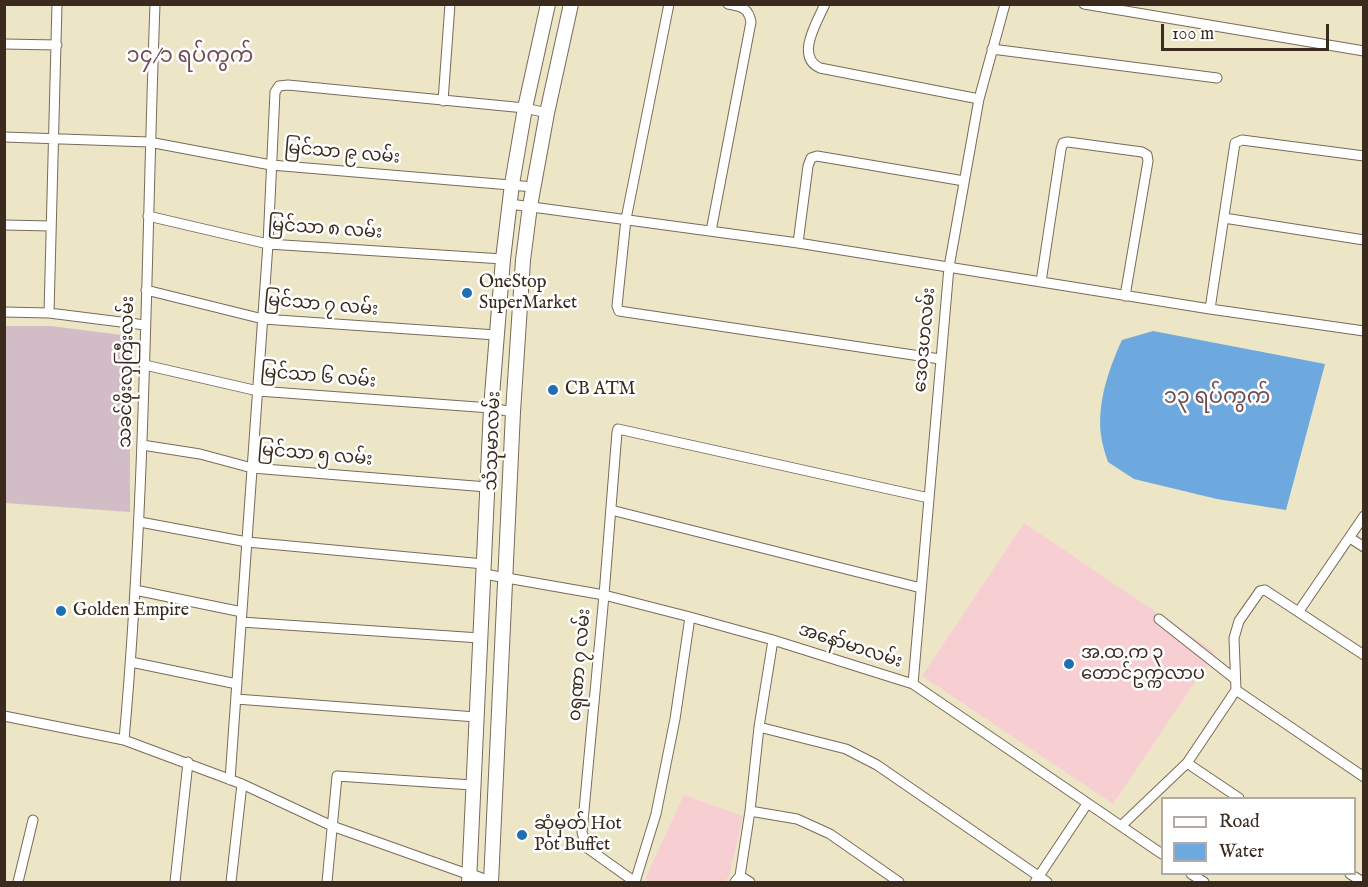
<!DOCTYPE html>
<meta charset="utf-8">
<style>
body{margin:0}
#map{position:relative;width:1368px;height:887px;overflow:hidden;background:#ece5c6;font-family:"IM FELL English",serif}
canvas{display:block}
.frame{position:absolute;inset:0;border:6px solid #3b2a1e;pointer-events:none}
.legend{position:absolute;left:1161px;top:797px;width:195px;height:78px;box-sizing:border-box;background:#fff;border:2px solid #b1aaa5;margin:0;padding:8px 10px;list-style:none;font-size:18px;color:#3b2a1e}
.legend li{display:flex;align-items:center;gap:12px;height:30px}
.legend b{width:30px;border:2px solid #b1aaa5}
.scale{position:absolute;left:1161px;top:24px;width:168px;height:27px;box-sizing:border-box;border:3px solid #3b2a1e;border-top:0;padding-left:8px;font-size:18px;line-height:21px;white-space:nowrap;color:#3b2a1e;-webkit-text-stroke:4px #fff;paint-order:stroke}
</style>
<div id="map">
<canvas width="1368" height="887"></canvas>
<div class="frame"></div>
<ul class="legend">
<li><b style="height:8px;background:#fff"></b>Road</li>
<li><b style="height:16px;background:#6da9de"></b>Water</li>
</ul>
<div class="scale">100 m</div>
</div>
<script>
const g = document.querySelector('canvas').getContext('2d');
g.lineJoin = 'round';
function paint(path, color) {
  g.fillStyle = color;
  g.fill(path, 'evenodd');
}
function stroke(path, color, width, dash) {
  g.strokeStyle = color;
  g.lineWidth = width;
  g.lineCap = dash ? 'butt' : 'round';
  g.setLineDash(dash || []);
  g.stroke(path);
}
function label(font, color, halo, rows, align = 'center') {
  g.font = font + ' "IM FELL English","Noto Sans Myanmar",serif';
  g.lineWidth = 5;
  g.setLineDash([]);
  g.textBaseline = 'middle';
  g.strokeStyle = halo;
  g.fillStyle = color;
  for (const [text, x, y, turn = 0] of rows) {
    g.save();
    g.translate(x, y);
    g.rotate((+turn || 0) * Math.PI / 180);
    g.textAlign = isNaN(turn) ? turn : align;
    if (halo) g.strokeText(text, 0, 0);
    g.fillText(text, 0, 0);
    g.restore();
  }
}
paint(new Path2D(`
 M1024 523 1215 652 1113 804 922 676Z
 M684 795 743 816 729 876 725 882H650L645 879Z`), '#f7cfd3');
paint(new Path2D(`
 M4 326H51L130 336V512L5 503Z`), '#d2bdc7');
paint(new Path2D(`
 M1153 331 1325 364 1286 510 1217 499 1134 479 1108 462C1105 453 1102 444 1101 435 1097 403 1109 368 1122 340Z`), '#6da9de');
const minor = new Path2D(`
 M669 4 626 219 617 306 619 311 940 359
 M825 4C817 22 795 57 820 68L979 99
 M1084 4 1364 51
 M4 44 57 45
 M992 49 1217 78
 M443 101 450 4
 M4 137 149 142 271 165 534 187
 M510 204 798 243 1210 309 1364 331
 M148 216 268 244 503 259
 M1224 218 1364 240
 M4 225 51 226
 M711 231 751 22C748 7 742 7 728 4
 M798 243 808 166 811 158 817 156 964 181
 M1041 282 1061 149 1063 143 1068 142 1142 152 1147 155 1148 161 1125 296
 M146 290 263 319 496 335
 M1210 309 1235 143 1242 140 1364 156
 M4 312 49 313 145 325
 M49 313 57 4
 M145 365 258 391 491 408 513 412
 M142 445 200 454 252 468 487 487
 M611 510 921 588
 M140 522 247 542 484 564
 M1350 538 1364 547
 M484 574 604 595 690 617 773 640 913 684 1162 854
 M135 590 242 612
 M1299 611 1364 516
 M1159 619 1235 679
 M241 622 480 638
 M131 662 237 684
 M913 684 949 267 979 99 1005 4
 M1236 690 1364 777
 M236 699 476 717
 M4 716 124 740 242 784 332 826 470 875
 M759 727 846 749 877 765 1047 882
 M124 740C146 495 146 250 155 4
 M1187 763 1239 798
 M230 780 268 244 275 92 279 86 288 85 525 108 547 113
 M750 811 797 819 830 834 899 882
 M1121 826 1187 763 1236 690 1234 638 1239 621 1260 591 1265 590 1364 655
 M1191 874 1204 882
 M1350 874 1363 882
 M740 876 750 882
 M18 882 33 820
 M175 882 188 762
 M231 882 242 784
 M327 882 337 776 472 785
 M635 882 586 847 582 832 604 595 617 432 618 429 929 498
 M635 882 656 814 675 719 690 617
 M735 882 740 876 750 811 759 727 773 640
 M1035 882 1087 804`);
const secondary = new Path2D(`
 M470 875 488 882`);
const primary = new Path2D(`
 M469 882 491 408 503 259 512 184 525 108 548 4
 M491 882 513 412 523 260 530 206 547 113 571 4`);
stroke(minor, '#796b59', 11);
stroke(secondary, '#796b59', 14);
stroke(primary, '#796b59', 16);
stroke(minor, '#fff', 9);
stroke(secondary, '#fff', 12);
stroke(primary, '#fff', 14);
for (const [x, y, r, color] of [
 [467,293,6,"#1f6fb2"],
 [553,390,6,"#1f6fb2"],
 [61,611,6,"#1f6fb2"],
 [1069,664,6,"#1f6fb2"],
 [522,835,6,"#1f6fb2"]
]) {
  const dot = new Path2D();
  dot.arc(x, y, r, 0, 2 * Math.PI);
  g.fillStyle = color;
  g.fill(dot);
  stroke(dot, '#fff', 2);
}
label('18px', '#3b2a1e', '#fff', [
 ["မြင်သာ ၉ လမ်း",342,154,5],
 ["မြင်သာ ၈ လမ်း",325,230,4],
 ["မြင်သာ ၇ လမ်း",321,306,5],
 ["ဒေဝဒဟလမ်း",926,340,-85],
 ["သခင်ဖိုးလှကြီးလမ်း",128,372,-89],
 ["မြင်သာ ၆ လမ်း",318,378,5],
 ["သံသုမာလမ်း",494,441,-88],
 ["မြင်သာ ၅ လမ်း",315,456,5],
 ["အနော်မာလမ်း",850,647,18],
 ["၀ရုဏာ ၇ လမ်း",581,665,-85]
]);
label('18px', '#3b2a1e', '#fff', [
 ["OneStop",479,283],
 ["SuperMarket",479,304],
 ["CB ATM",565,390],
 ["Golden Empire",73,611],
 ["အ.ထ.က ၃",1081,654],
 ["တောင်ဥက္ကလာပ",1081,675],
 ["ဆုံမှတ် Hot",534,825],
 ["Pot Buffet",534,846]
], 'left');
label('21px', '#714c54', '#fff', [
 ["၁၄/၁ ရပ်ကွက်",190,58],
 ["၁၃ ရပ်ကွက်",1217,399]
]);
</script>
